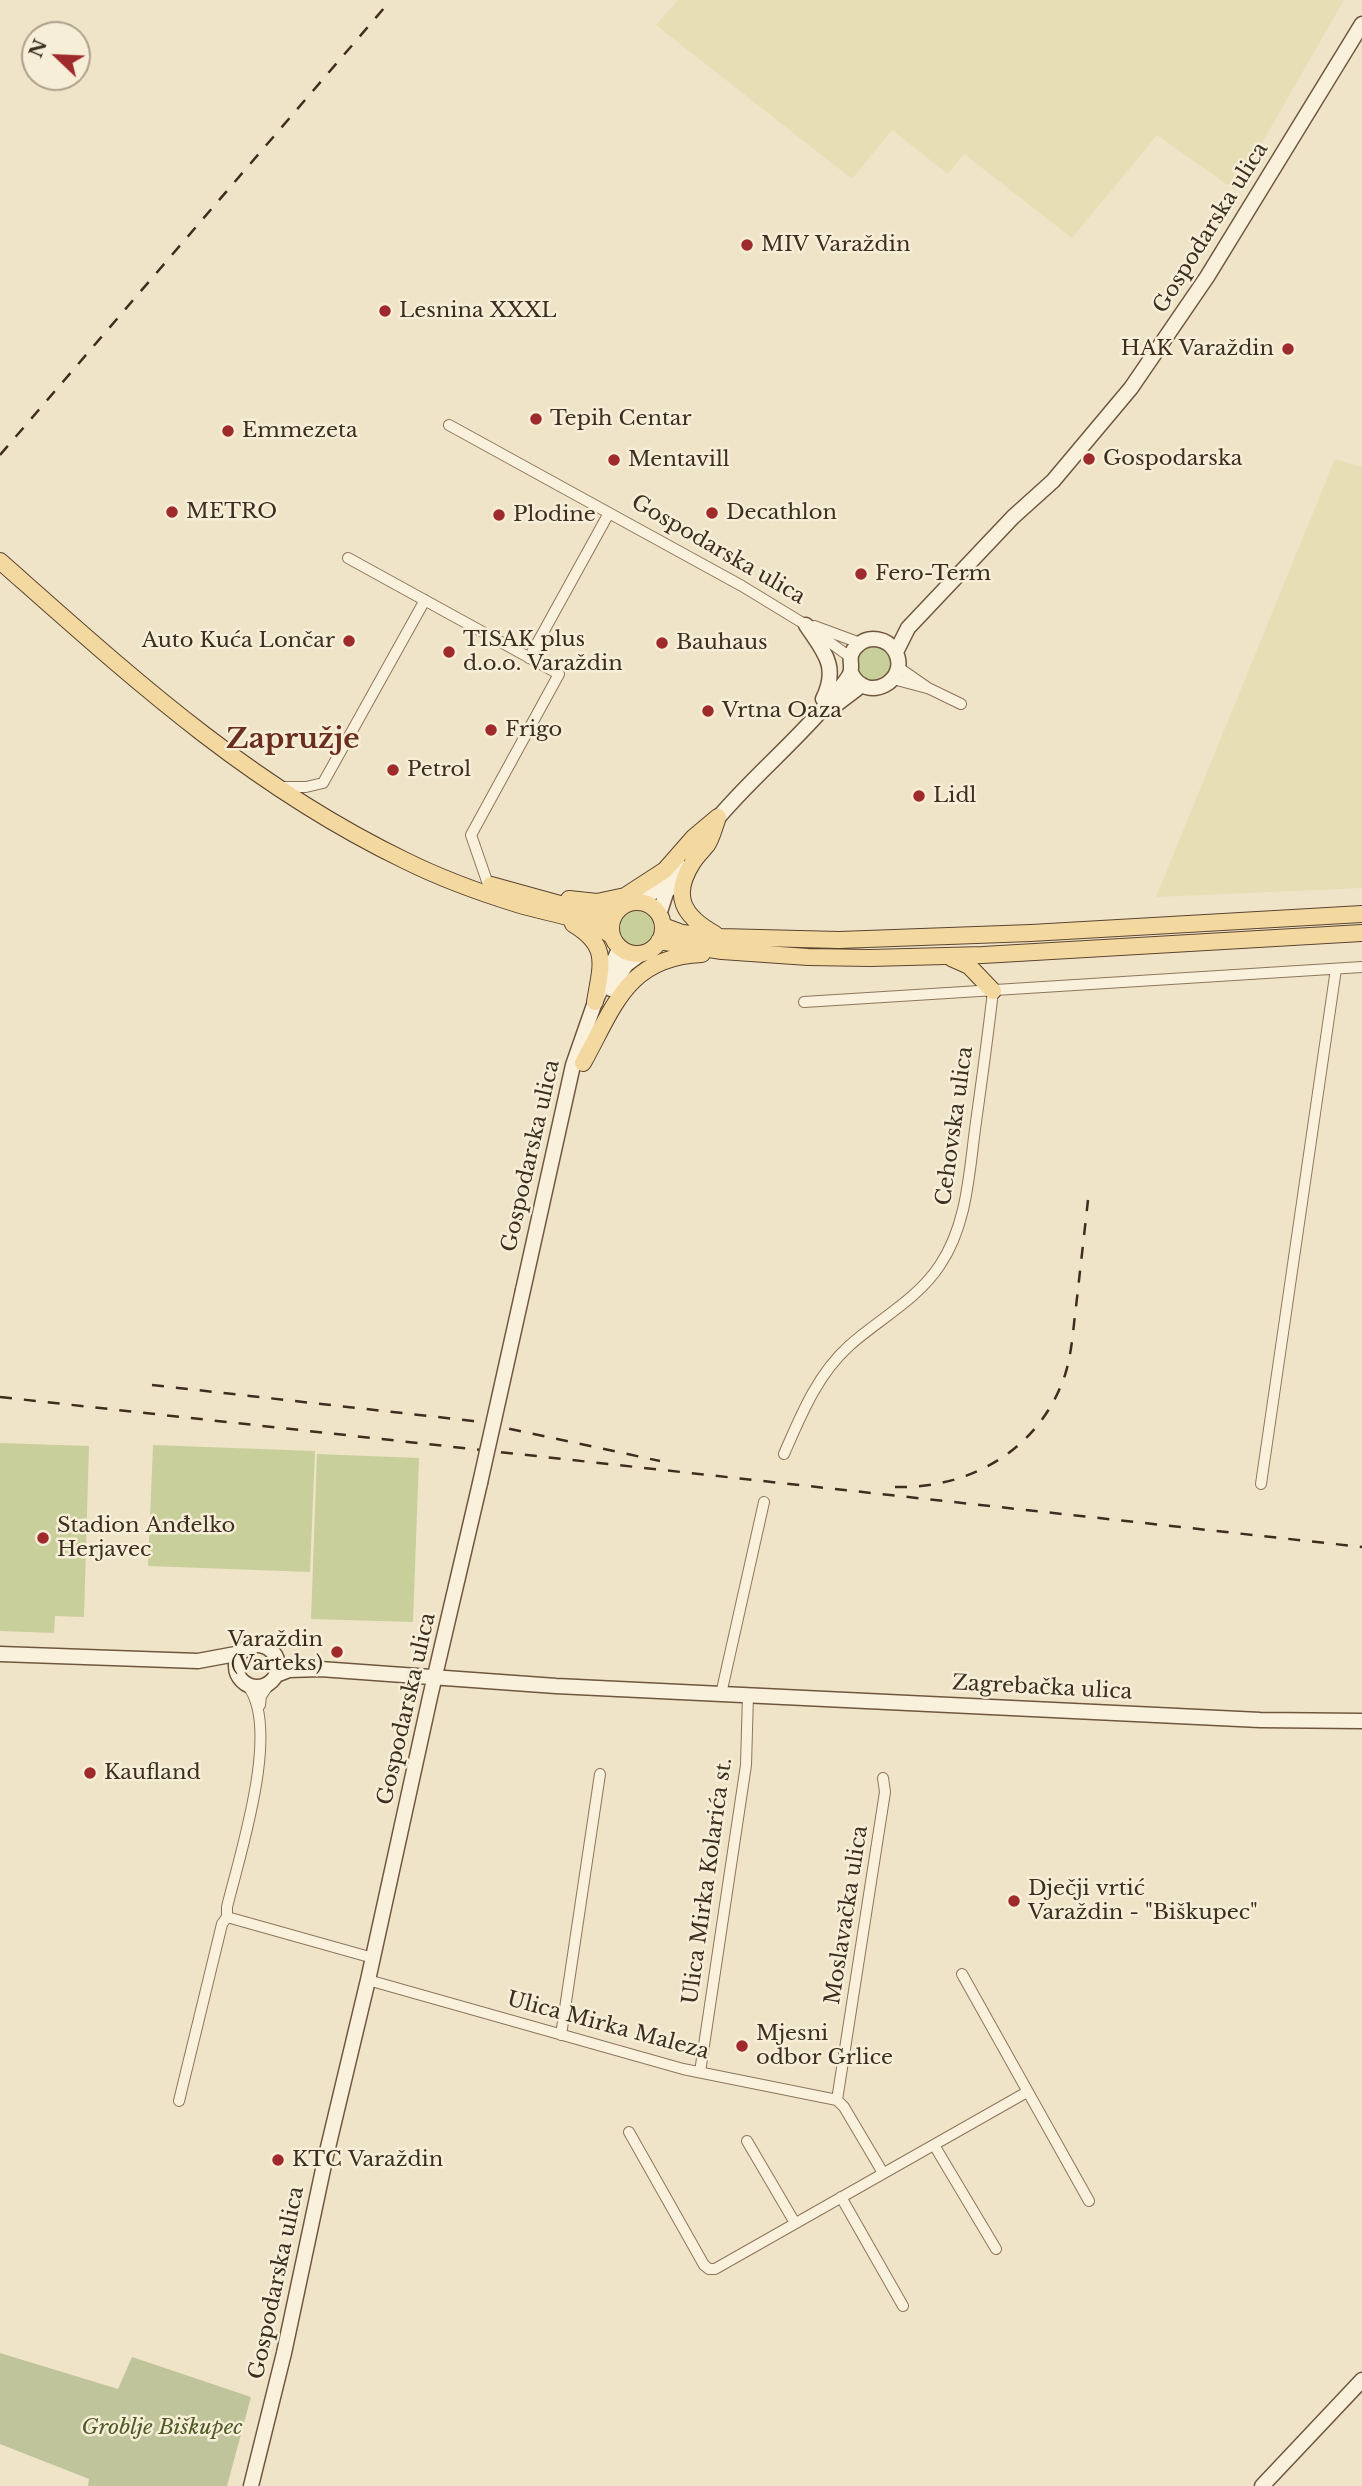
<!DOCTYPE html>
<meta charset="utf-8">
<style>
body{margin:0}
#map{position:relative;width:1362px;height:2486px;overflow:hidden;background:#f0e4c8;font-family:"Libre Baskerville",serif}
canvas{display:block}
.north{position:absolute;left:21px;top:21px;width:70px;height:70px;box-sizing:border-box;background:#f7eed8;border:2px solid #ada18e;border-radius:50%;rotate:293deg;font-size:19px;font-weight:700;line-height:28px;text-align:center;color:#3d2e20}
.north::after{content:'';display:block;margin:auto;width:24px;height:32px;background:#9e2a2b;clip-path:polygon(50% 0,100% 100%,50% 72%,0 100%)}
</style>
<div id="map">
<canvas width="1362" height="2486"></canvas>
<div class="north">N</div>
</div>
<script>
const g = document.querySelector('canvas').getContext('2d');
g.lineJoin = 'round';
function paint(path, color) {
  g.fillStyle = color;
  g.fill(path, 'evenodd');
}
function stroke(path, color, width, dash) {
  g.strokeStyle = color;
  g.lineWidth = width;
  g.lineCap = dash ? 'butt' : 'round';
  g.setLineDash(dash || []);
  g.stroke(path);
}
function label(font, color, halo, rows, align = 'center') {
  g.font = font + ' "Libre Baskerville",serif';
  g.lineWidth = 5;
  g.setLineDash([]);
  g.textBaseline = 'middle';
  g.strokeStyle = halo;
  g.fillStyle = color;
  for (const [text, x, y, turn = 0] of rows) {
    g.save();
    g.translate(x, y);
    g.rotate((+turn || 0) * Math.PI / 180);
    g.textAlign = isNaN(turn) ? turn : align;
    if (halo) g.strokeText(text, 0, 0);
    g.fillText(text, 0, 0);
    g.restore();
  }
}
paint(new Path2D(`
 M678 0H1344L1235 190 1157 135 1072 238 964 154 948 174 892 130 852 179 656 25Z
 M1335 459 1362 467V888L1156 897Z`), '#e6deb5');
paint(new Path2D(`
 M856 663a18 18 0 1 1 36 0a18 18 0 1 1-36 0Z
 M617 929a20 20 0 1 1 40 0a20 20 0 1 1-40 0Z
 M0 1443 89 1446 84 1617 55 1616 54 1633 0 1631Z
 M153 1445 315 1451 310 1572 148 1566Z
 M317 1454 419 1458 413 1622 311 1619Z`), '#c9cf9b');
paint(new Path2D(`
 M0 2353 118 2389 132 2357 251 2397 227 2486H88L89 2479 0 2444Z`), '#bfc49a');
const street = new Path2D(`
 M449 425 609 513
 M348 558 559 674 471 835 488 884
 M814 626 860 643
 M529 658 609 513 742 586 806 625 850 657
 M898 667 928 688 961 704
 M893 679 927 688
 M278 787H306L323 783 425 600
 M804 1002 1362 967
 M784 1454C801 1415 817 1375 849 1346 879 1319 917 1300 940 1265 968 1223 969 1171 976 1122 982 1079 988 1035 993 991
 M1261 1484 1336 969
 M247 1685C282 1727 239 1857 227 1907V1917L373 1958
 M721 1694 764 1502
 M260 1705 261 1696 270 1683
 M962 1974 1089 2201
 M368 1980 683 2069 837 2100 844 2107 883 2173
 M561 2035 600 1774
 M700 2072 746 1765 748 1695
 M837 2100 885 1792 883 1778
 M179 2101 222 1924 227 1917
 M629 2132 704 2265 709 2269H715L1027 2092
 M747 2141 795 2223
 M934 2145 996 2249
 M841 2197 903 2306`);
const secondary = new Path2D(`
 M806 625C824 652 839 666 823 699
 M896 652 908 628 1013 517 1053 481 1131 388 1207 277 1362 24
 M829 710 862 685
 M712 825C750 778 799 740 837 692 841 687 847 680 850 674 854 664 845 656 858 645 869 635 887 638 895 651 911 680 867 705 851 673
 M639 902 659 888 678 865
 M659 915 666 893 674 882
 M611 989 626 965 642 953
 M523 1290 573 1065 595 1002 620 947
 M236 1666a21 21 0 1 1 42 0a21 21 0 1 1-42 0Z
 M0 1654 198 1661 241 1653
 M276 1675 289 1670 320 1669 556 1686 1260 1720 1362 1721
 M251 2486 284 2353 325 2160 368 1980 430 1697 480 1483
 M1262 2486 1362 2380`);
const primary = new Path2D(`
 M0 561C129 675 247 784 404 860 440 878 478 892 517 904 549 914 585 917 612 936
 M491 885 596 914 614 916
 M569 899 597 902 625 896 665 870 693 838 718 817
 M611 928a26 26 0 1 1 52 0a26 26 0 1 1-52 0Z
 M573 924C610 946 601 965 595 1002
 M663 926 682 933 721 937 839 940 1031 933 1362 914
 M715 934C683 916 671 896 693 862 697 856 702 851 707 845 712 838 714 828 717 820
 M659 941 722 951 808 957 870 958 983 955 1362 933
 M951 958 969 966 993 991
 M583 1063C614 1007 627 957 702 954`);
stroke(street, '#8d765c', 12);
stroke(secondary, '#6f573f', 17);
stroke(primary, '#5b4430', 18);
stroke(street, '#faf1dc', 10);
stroke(secondary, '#faf1dc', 14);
stroke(primary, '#f3d9a0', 16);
stroke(new Path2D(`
 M0 455 391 0
 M152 1385 473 1421 660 1461
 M0 1397 1362 1547
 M895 1487C971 1489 1040 1449 1065 1375 1072 1353 1073 1329 1076 1307 1080 1271 1084 1236 1088 1200`), '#3d2e20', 2.5, [12, 12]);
const secondaryBridge = new Path2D(`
 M480 1483 523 1290`);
stroke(secondaryBridge, '#6f573f', 17, []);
stroke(secondaryBridge, '#faf1dc', 14);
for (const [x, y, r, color] of [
 [747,245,7,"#9e2a2b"],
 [385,311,7,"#9e2a2b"],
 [1288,349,7,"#9e2a2b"],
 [536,419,7,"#9e2a2b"],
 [228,431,7,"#9e2a2b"],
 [1089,459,7,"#9e2a2b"],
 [614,460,7,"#9e2a2b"],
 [172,512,7,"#9e2a2b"],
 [712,513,7,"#9e2a2b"],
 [499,515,7,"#9e2a2b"],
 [861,574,7,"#9e2a2b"],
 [349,641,7,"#9e2a2b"],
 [662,643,7,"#9e2a2b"],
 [449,652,7,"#9e2a2b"],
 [708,711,7,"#9e2a2b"],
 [491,730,7,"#9e2a2b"],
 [393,770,7,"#9e2a2b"],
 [919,796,7,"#9e2a2b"],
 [43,1538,7,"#9e2a2b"],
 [337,1652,7,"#9e2a2b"],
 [90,1773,7,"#9e2a2b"],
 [1014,1901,7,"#9e2a2b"],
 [742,2046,7,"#9e2a2b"],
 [278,2160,7,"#9e2a2b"]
]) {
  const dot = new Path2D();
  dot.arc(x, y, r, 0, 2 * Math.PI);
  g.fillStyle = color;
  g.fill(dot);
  stroke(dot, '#f7eed8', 2.5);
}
label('21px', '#3d2e20', '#f7eed8', [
 ["Gospodarska ulica",1211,228,-58],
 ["Gospodarska ulica",718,550,30],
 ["Cehovska ulica",955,1126,-82],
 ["Gospodarska ulica",531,1156,-77],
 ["Zagrebačka ulica",1042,1688,3],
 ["Gospodarska ulica",407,1709,-77],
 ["Ulica Mirka Kolarića st.",708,1881,-82],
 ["Moslavačka ulica",847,1915,-81],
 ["Ulica Mirka Maleza",608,2026,15],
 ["Gospodarska ulica",277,2283,-78]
]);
label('21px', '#3d2e20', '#f7eed8', [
 ["MIV Varaždin",761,245],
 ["Lesnina XXXL",399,311],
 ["HAK Varaždin",1274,349,"right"],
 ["Tepih Centar",550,419],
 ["Emmezeta",242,431],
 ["Gospodarska",1103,459],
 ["Mentavill",628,460],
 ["METRO",186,512],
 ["Decathlon",726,513],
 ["Plodine",513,515],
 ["Fero-Term",875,574],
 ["TISAK plus",463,640],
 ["d.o.o. Varaždin",463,664],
 ["Auto Kuća Lončar",335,641,"right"],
 ["Bauhaus",676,643],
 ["Vrtna Oaza",722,711],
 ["Frigo",505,730],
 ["Petrol",407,770],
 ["Lidl",933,796],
 ["Stadion Anđelko",57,1526],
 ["Herjavec",57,1550],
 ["Varaždin",323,1640,"right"],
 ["(Varteks)",323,1664,"right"],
 ["Kaufland",104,1773],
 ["Dječji vrtić",1028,1889],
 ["Varaždin - \"Biškupec\"",1028,1913],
 ["Mjesni",756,2034],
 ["odbor Grlice",756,2058],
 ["KTC Varaždin",292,2160]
], 'left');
label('italic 21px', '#4d5a26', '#f7eed8', [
 ["Groblje Biškupec",162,2428]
]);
label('bold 28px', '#6b2e1e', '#f7eed8', [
 ["Zapružje",293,740]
]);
</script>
